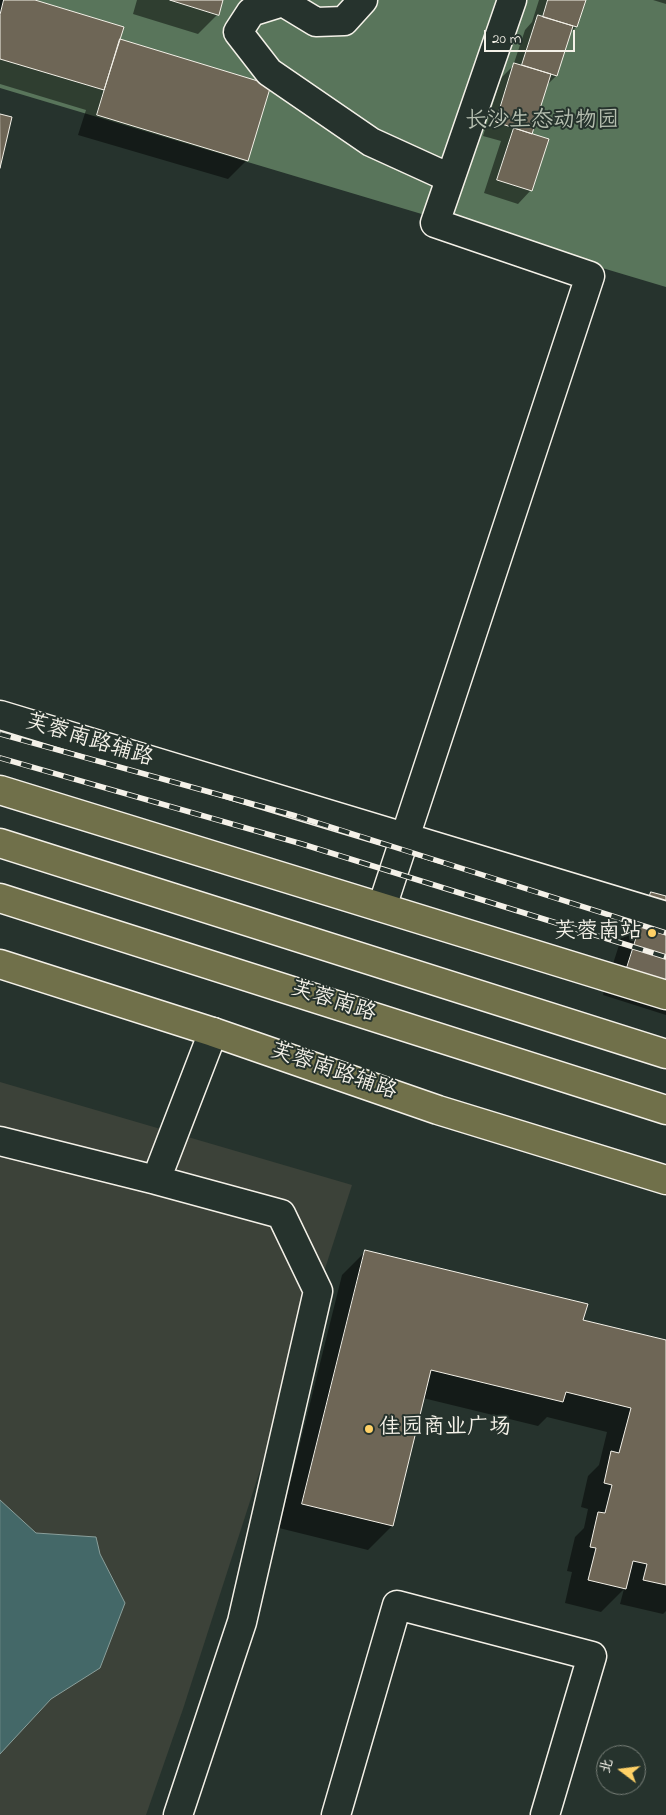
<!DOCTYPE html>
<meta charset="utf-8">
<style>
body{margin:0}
#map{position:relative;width:666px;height:1815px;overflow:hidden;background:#26332d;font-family:"Indie Flower","LXGW WenKai TC",sans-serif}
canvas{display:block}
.north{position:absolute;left:596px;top:1745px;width:50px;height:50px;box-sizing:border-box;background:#26332d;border:1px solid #787f78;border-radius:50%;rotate:285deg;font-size:14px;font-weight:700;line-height:20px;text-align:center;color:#f4f1e8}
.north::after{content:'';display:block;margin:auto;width:18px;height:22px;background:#ffd166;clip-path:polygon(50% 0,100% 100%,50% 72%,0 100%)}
.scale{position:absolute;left:484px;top:30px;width:91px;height:22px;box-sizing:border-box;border:2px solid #f4f1e8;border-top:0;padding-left:6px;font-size:15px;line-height:18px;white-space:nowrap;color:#f4f1e8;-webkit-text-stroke:4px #26332d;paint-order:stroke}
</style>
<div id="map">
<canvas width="666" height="1815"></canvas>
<div class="north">北</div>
<div class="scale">20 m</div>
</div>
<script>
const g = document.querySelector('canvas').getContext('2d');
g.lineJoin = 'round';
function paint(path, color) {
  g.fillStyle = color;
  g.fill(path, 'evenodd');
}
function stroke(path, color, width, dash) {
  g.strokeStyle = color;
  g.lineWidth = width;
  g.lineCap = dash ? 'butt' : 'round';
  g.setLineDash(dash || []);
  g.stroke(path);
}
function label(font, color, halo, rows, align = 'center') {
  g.font = font + ' "Indie Flower","LXGW WenKai TC",sans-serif';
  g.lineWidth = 4;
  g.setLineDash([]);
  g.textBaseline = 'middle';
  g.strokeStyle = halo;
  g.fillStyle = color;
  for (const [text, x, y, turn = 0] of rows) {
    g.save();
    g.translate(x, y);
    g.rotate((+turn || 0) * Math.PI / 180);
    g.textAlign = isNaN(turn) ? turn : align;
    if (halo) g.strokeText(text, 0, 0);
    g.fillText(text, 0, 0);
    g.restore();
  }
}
paint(new Path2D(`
 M0 1082 352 1185 183 1709 146 1815H0Z`), '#3c4239');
paint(new Path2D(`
 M12 0H666V287L0 88V45Z`), '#59755b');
const water = new Path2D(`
 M0 1500 36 1533 96 1537 100 1554 125 1603 100 1668 51 1699 0 1754Z`);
paint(water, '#446868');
stroke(water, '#8a9f9b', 1);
paint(new Path2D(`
 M0 0H31L118 40 247 160 228 179 78 135 86 110 0 84Z
 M137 0H222L218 14 198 34 133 14Z
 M539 0H584L576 27 569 34 556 76 546 86 530 134 531 190 518 204 484 193 501 141 483 136 501 78 513 66 525 30 532 22Z
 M653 0H666V4Z
 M652 893 666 898V1015L603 995 628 917Z
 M366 1251 582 1321 666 1342V1611L663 1614 620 1604 624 1589 601 1612 565 1603 572 1572 567 1571 575 1537 584 1528 588 1509 581 1507 588 1476 599 1465 607 1432 547 1417 538 1426 423 1398 392 1526 368 1550 279 1528 342 1275Z`), '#0007');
const building = new Path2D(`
 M4 0H35L124 27 104 90 0 59V15Z
 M170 0H223L219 15Z
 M548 0H586L577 27 543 17Z
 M538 15 573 26 557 76 522 65Z
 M120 39 271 85 248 161 97 115Z
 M514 63 551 74 532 134 496 122Z
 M0 114 12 117 0 168Z
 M514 128 549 139 532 191 497 180Z
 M651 892 666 896V983L626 971Z
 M365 1250 588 1304 583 1320 666 1340V1585L643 1580 647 1564 633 1561 626 1589 588 1580 596 1548 590 1547 598 1512 605 1513 612 1485 604 1483 611 1451 619 1453 631 1408 566 1392 563 1402 431 1370 393 1526 302 1504Z`);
paint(building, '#6e6656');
stroke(building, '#f4f1e8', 1);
const minor = new Path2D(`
 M363 0 344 21 316 22 283 2 251 12 238 32 269 72 371 142 450 178
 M0 715 666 916
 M382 907 590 276 435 223 512 0
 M0 1141 156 1180
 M178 1815 242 1622 318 1291 281 1214 156 1180 213 1032
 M336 1815 397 1605 592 1656 545 1815`);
const major = new Path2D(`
 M0 790 666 995
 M0 964 213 1032 438 1110 666 1180`);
const highway = new Path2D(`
 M0 843 666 1054
 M0 898 666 1110`);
stroke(minor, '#f4f1e8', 31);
stroke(major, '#f4f1e8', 31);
stroke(highway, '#f4f1e8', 31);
stroke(minor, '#26332d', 28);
stroke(major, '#70704a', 28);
stroke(highway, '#70704a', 28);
const rail = new Path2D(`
 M0 734 296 816 666 933
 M0 758 302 844 666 957`);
stroke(rail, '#f4f1e8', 5.5);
stroke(rail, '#26332d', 4, [11]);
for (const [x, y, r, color] of [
 [652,933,5,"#ffd166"],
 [369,1429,5,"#ffd166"]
]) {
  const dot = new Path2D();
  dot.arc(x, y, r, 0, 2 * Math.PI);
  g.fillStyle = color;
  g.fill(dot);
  stroke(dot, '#26332d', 2);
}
label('22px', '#b6bfb0', '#26332d', [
 ["长沙生态动物园",542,122]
]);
label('22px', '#f4f1e8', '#26332d', [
 ["芙蓉南路辅路",89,742,17],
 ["芙蓉南路",333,1003,18],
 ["芙蓉南路辅路",333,1073,19]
]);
label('22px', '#f4f1e8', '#26332d', [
 ["芙蓉南站",642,933],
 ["佳园商业广场",379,1429,"left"]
], 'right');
</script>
